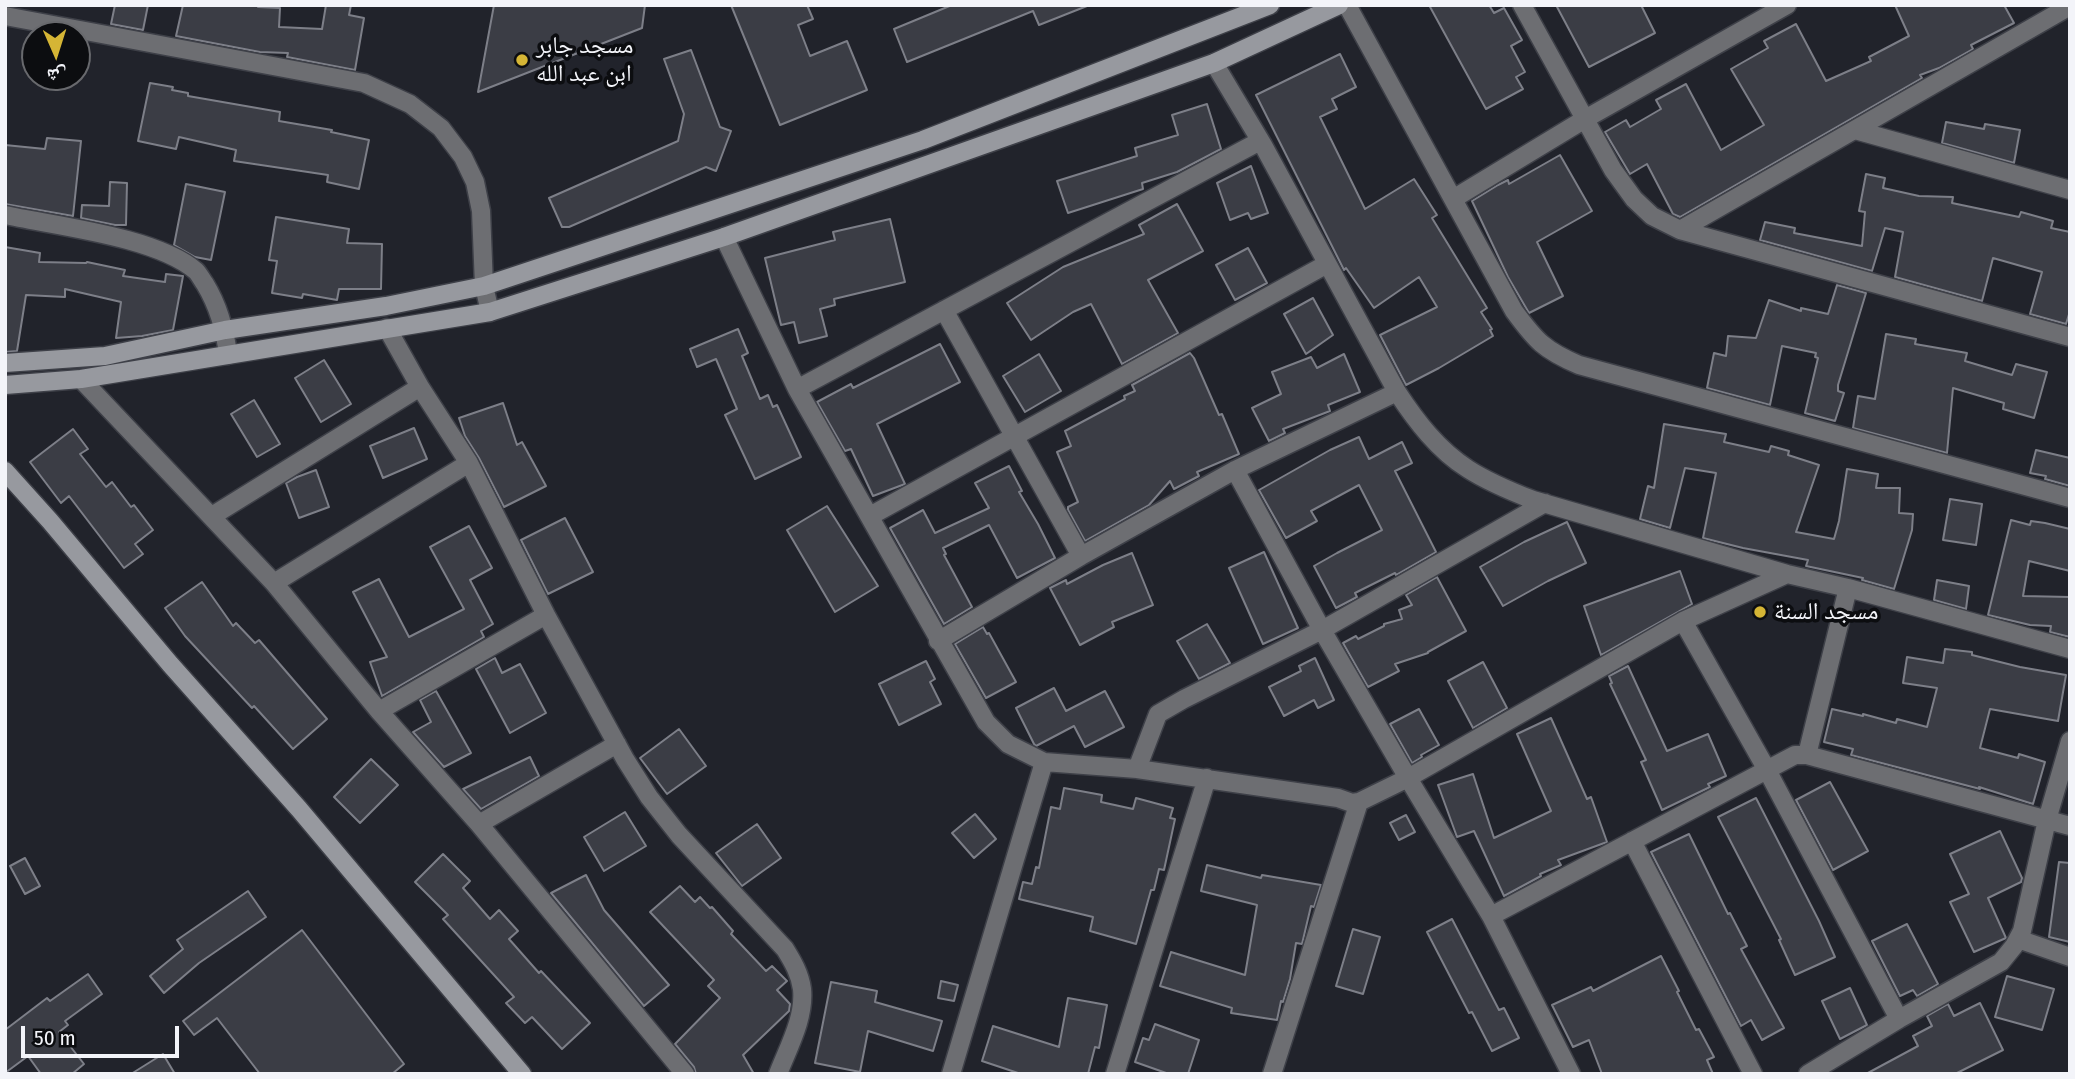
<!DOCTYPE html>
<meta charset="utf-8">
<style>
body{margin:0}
#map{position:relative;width:2075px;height:1079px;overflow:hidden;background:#21232b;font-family:"Fira Sans Condensed","Noto Naskh Arabic",sans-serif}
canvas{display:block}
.frame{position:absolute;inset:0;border:7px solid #f3f4f9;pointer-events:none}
.north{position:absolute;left:21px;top:21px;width:70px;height:70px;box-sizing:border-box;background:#0c0d10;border:2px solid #68696d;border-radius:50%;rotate:177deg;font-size:19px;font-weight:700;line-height:28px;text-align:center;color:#f3f4f9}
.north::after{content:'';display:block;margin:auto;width:24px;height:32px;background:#d5b535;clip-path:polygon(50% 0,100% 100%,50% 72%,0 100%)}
.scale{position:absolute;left:21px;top:1026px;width:158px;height:32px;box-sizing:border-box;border:4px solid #f3f4f9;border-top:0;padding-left:9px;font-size:21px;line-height:24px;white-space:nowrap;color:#f3f4f9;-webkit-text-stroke:5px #0c0d10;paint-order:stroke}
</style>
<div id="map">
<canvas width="2075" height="1079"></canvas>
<div class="frame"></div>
<div class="north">ش</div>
<div class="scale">50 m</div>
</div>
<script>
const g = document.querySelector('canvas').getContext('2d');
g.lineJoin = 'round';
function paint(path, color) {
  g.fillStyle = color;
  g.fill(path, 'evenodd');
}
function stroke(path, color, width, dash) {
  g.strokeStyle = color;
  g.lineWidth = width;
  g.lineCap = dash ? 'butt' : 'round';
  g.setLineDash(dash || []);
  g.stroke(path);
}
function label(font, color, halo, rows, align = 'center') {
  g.font = font + ' "Fira Sans Condensed","Noto Naskh Arabic",sans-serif';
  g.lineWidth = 7;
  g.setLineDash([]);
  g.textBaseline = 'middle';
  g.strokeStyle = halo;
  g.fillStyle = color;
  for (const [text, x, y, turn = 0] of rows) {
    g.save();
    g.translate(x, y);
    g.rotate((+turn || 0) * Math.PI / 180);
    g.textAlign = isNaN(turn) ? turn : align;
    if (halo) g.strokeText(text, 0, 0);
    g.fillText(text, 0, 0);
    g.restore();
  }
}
const building = new Path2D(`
 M115 5H148L143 30 111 24Z
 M183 5H258V7L280 8 279 27 322 29 326 5H351L349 15 364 18 355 70 287 57 288 53 260 52 176 36Z
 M494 5H645L642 28 478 92Z
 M731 5H807L813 19 798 25 810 56 847 41 867 90 780 125Z
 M952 5H1087V6L1039 25 1033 11 907 62 894 29Z
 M1429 5H1489L1494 13 1504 8 1522 40 1511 46 1525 72 1516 77 1523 89 1486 109Z
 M1556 5H1641L1655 33 1589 67Z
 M1895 5H2004L2014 23 1971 45 1973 49 1939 68 1920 75 1922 78 1680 217 1673 214 1647 164 1630 174 1605 132 1626 120 1630 127 1661 109 1656 100 1686 84 1721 150 1764 125 1731 69 1768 48 1764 41 1796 24 1826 81 1871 61 1869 57 1909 36Z
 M691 50 720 127 731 131 716 171 706 167 569 227H562L549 198 678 141 684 114 664 59Z
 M1340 54 1356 87 1332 99 1337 109 1320 117 1365 209 1414 179 1437 215 1432 218 1487 308 1481 312 1492 329 1490 330 1493 336 1439 368 1406 385 1380 335 1437 307 1419 277 1374 308 1346 268 1344 270 1256 95Z
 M150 83 173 87 172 90 188 93V96L280 112 279 121 332 130 331 132 369 140 359 189 327 182 328 175 234 161 236 150 179 137 176 149 138 141Z
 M1207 104 1221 149 1177 172 1142 183 1143 189 1068 213 1057 181 1137 156 1135 148 1178 135 1172 115Z
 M1946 122 1984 129 1985 124 2020 130 2014 163 1942 143Z
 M47 138 81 141 73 216 5 204V145L45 149Z
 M1560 155 1592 211 1537 242 1563 296 1529 313 1508 277 1472 201 1498 185 1508 180 1509 184Z
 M1251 166 1268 213 1251 219 1248 213 1230 220 1217 183Z
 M1866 174 1885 178 1883 188 1919 196 1953 197 1952 203 2019 217 2021 212 2053 221 2051 228 2070 232V311L2066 324 2030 314 2042 272 1993 258 1982 301 1895 277 1903 232 1885 228 1872 271 1760 240 1765 222 1795 228 1794 233 1862 246 1865 212 1859 211Z
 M110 182 127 183 126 225H115L81 218 82 205 109 206Z
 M186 184 225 192 211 260 195 257 174 245Z
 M1177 204 1203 251 1148 280 1178 333 1122 364 1091 304 1073 312 1031 340 1007 303 1063 267 1144 234 1139 225Z
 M276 217 349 229 347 243 382 244 381 289H339L337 300 303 294 302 298 272 293 277 261 269 260Z
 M890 219 905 282 834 299 835 305 820 309 827 336 799 343 794 322 781 325 765 258 835 240 833 232Z
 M5 247 40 253 39 262 86 263 87 262 125 270 123 276 165 282 166 274 183 276 173 330 142 336 116 338 121 302 65 289V297L26 295 17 351 5 352Z
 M1248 248 1267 283 1235 300 1216 265Z
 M1837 285 1866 293 1838 385V391L1844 393 1835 421 1805 413 1818 358 1815 357 1816 353 1782 346 1770 405 1707 388 1714 353 1726 356 1728 336 1756 338 1769 300 1801 311V308L1828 314Z
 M1313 298 1333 335 1306 354 1284 314Z
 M738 329 748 353 742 356 760 399 768 395 773 407 777 405 801 457 755 479 725 415 737 409 716 359 697 367 690 349Z
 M1886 334 1916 339 1915 344 1967 353 1965 361 2012 375 2016 364 2047 372 2034 418 2003 409 2004 403 1953 388 1947 453 1853 428 1858 396 1875 399Z
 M940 344 960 382 877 424 905 484 873 496 851 449 845 451 817 402 851 384 853 388Z
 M1190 353 1194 358 1219 415 1222 414 1239 454 1197 472 1199 476 1174 489 1170 481 1149 505 1085 541 1068 510V507L1078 502 1057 452 1071 446 1065 431 1125 399 1124 396 1135 391 1132 385Z
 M1039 354 1061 391 1025 412 1003 376Z
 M1344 354 1360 392 1328 405 1330 411 1283 429 1285 433 1269 441 1252 408 1281 394 1272 372 1311 357 1317 368Z
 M324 360 351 404 321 422 295 378Z
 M254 400 280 444 257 457 231 414Z
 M503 403 517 445 522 442 546 486 504 507 479 458 465 436 459 418Z
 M1664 424 1726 434 1724 442 1769 452 1771 446 1789 451 1788 455 1819 465 1796 532 1834 539 1839 521 1847 469 1878 474 1876 488H1900L1899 513 1913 514 1912 530 1894 589 1862 580 1863 578 1806 566 1808 560 1743 548 1703 538 1716 473 1685 468 1670 528 1640 519 1648 486 1654 488Z
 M414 428 427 459 383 478 370 446Z
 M73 429 88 449 80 454 106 487 112 482 131 507 134 505 153 530 135 544 143 554 124 568 69 496 61 503 30 462Z
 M1359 437 1369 459 1402 442 1412 463 1395 471 1436 552 1396 575 1395 573 1355 593 1357 597 1336 608 1314 566 1337 553 1382 530 1359 485 1311 511 1317 521 1286 538 1259 490 1330 450Z
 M2036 450 2070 458V486L2045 479 2046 476 2030 473Z
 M1009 466 1022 491 1019 492 1038 524 1055 558 1017 578 989 525 943 548 946 554 944 555 972 607 944 624 890 528 923 510 935 533 989 508 975 483Z
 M316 470 329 507 299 518 286 483 297 477Z
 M1950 499 1982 504 1976 545 1943 540Z
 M827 506 878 586 835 612 787 530Z
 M565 518 593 572 548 594 521 540Z
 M2011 520 2030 525 2031 521 2045 523 2070 529V571L2029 561 2023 596 2070 597V637L2050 632 2051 626 2030 625 1988 615Z
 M1567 522 1586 563 1548 581 1503 606 1480 567 1524 542Z
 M469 526 492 568 470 580 493 624 481 631 484 637 382 696 370 662 387 657 353 592 379 579 409 637 464 609 430 547Z
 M1264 552 1298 628 1263 644 1229 568Z
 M1132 553 1153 605 1112 622 1114 627 1080 645 1050 588 1066 580 1067 584 1103 565Z
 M1680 571 1692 604 1601 655 1584 606Z
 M1437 577 1466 631 1428 652V653L1395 664 1399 671 1368 687 1343 643 1356 636 1358 639 1384 626V624L1402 619 1399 610 1412 605 1406 595Z
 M1937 580 1969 586 1966 609 1934 600Z
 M202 582 233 626 236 623 255 643 259 640 327 719 293 749 254 706 252 708 185 636 165 608Z
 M1207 624 1230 663 1199 679 1177 641Z
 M983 627 987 634 989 633 1016 682 986 698 955 644Z
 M1945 649 1972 652V655L2020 667 2066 675 2058 721 1990 709 1980 748 2018 758 2019 754 2045 762 2033 804 1979 787 1980 789 1851 755 1853 749 1824 742 1832 709 1863 716V714L1896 723 1897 719 1927 727 1937 688 1903 683 1907 657 1943 663Z
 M495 658 502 673 520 664 546 713 510 733 476 669Z
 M1315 658 1334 700 1318 708 1314 700 1284 716 1269 687 1301 671 1299 666Z
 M926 661 935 679 930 682 941 704 899 725 879 684Z
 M1483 662 1507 708 1473 728 1448 681Z
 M1628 666 1667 751 1708 734 1726 776 1708 784 1710 787 1662 810 1641 762 1646 760 1610 684 1612 683 1609 676Z
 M1054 688 1066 711 1105 691 1124 727 1085 747 1074 726 1036 746 1034 744 1016 708Z
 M436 691 471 753 444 767 413 732 431 722 420 700Z
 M1419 709 1439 745 1421 755 1422 757 1412 763 1390 724Z
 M1551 718 1587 799 1591 797 1607 842 1558 860 1561 865 1540 874 1541 876 1504 896 1474 831 1457 837 1438 785 1473 774 1494 838 1551 811 1517 734Z
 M679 729 706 766 667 794 640 758Z
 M530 757 539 776 481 809 463 789Z
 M371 759 398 785 360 823 334 797Z
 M1830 782 1868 851 1833 870 1796 800Z
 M1064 788 1102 795 1101 802 1133 809 1136 798 1173 808 1170 818 1175 819 1164 870 1159 869 1154 890H1151L1136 944 1090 931 1093 917 1019 899 1023 882 1032 884 1036 867 1039 868 1051 807 1060 809Z
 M1756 798 1819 921 1835 957 1795 975 1779 940 1781 939 1718 817Z
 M625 812 646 846 604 871 584 837Z
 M975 814 996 839 974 858 952 833Z
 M1406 815 1415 832 1399 840 1390 823Z
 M757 824 781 858 742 886 716 853Z
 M2000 831 2022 878 2021 882 1988 898 2006 938 1974 952 1950 902 1969 894 1950 854Z
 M1689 834 1728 914 1730 913 1747 946 1741 949 1784 1028 1762 1040 1751 1020 1741 1026 1651 852Z
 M443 854 470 881 463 888 490 919 499 910 518 931 509 939 539 973 541 971 590 1023 562 1049 532 1017 525 1023 506 1003 514 997 443 919 448 915 415 882Z
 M25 858 40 886 25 894 10 866Z
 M2059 862 2070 863V942L2049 937Z
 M1207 865 1261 878 1262 875 1321 885 1314 907 1311 906 1302 944 1296 943 1290 979 1283 1002 1281 1001 1277 1020 1231 1013 1232 1008 1160 986 1171 952 1245 975 1257 905 1201 891Z
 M586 875 604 910 669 985 644 1006 551 893Z
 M680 886 695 902 700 897 710 908 712 907 733 931 731 934 766 971 772 966 787 981 777 990 790 1004 789 1011 743 1055 754 1074H696L694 1067 675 1044 720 998 708 986 714 980 650 912Z
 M248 891 266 917 199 963 164 993 150 976 183 949 177 940Z
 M1452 919 1499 1010 1504 1008 1519 1038 1492 1051 1472 1012 1469 1013 1427 932Z
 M1907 924 1938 984 1917 996 1913 990 1900 996 1872 941Z
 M1353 929 1380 937 1363 994 1336 986Z
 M302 930 404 1064 392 1074H260L217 1018 194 1035 183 1021Z
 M1661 956 1679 991 1677 992 1696 1030 1699 1029 1714 1057 1707 1060 1713 1074H1602L1589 1040 1573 1047 1552 1005 1591 987 1593 991Z
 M88 974 102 994 65 1021 68 1025 59 1032 84 1064 72 1074H41L28 1056 5 1073V1030L47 998 50 1001Z
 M2007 976 2054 989 2042 1030 1995 1017Z
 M941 981 958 985 954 1001 938 998Z
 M831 982 877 991 875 1002 942 1021 933 1051 868 1031 860 1072 815 1063Z
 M1850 988 1867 1025 1840 1039 1822 1001Z
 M1068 998 1107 1005 1099 1048 1095 1047 1088 1074H1021L982 1061 993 1026 1059 1047Z
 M1980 1003 2003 1050 1955 1074H1866L1918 1046 1913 1036 1932 1026 1927 1016 1948 1004 1954 1016Z
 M1155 1024 1199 1040 1188 1074H1169L1135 1062 1143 1038 1149 1040Z
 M163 1054 175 1074H131Z`);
paint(building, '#3b3d45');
stroke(building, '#7d7f88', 2);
const minor = new Path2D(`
 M1347 5 1514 311C1536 341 1544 350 1579 365L2070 498
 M1522 5 1613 170 1634 199 1652 216 1680 230 2070 337
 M5 16 364 83 410 104 441 128 463 157 475 182 481 211 484 286 490 312
 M1214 63 1263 145 1397 392C1416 421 1438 450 1468 469 1488 482 1510 491 1533 500L1787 574 1848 588 2070 649
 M1855 130 2070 190
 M1453 199 1585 119 1787 5
 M5 215C56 226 157 237 196 271 199 274 202 280 205 284 219 307 225 329 228 355
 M1680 230 2070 6
 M724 237 797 389 986 722 1008 744 1044 762 1137 769 1338 798 1352 803 1359 802 1408 778 1683 621 1787 574
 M944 310 1081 556
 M387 328 420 387 469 463 546 615 625 759 649 797 679 835 785 949C793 962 800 974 802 989 805 1018 788 1048 778 1074
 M81 379 274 583 379 711 479 824 685 1074
 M797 389 1260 141
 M1235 470 1322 630 1408 778 1491 916 1571 1074
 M212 516 420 387
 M870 516 1327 264
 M274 583 469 463
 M1683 621 1767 770 1899 1019
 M938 641 1081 556 1235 470 1397 392
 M379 711 546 615
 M1807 755 1848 588
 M1137 769 1158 714 1184 699 1322 630 1545 503
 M479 824 617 744
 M1632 841 1753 1074
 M1491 916 1795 755H1807L2070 826
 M2018 939 2070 957
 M951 1074 1044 762
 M1115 1074 1207 778
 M1272 1074 1359 802
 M1808 1074 1899 1019 2001 962 2014 946 2022 931 2047 820 2070 741`);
const secondary = new Path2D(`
 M5 363 105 356 225 330 386 306 484 286 923 140 1270 5
 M5 385 81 379 490 312 724 237 1214 63 1339 5
 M5 471 50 521 170 664 299 809 522 1074`);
stroke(minor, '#3e4048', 21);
stroke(secondary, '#3e4048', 21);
stroke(minor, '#6d6e72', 18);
stroke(secondary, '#97999f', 18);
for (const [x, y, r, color] of [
 [522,60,7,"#d5b535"],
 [1760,612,7,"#d5b535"]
]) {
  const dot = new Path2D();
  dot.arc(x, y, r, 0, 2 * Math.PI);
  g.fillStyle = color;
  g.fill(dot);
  stroke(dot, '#0c0d10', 2.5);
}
label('24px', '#f3f4f9', '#0c0d10', [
 ["مسجد جابر",536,46],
 ["ابن عبد الله",536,74],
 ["مسجد السنة",1774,612]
], 'left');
</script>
